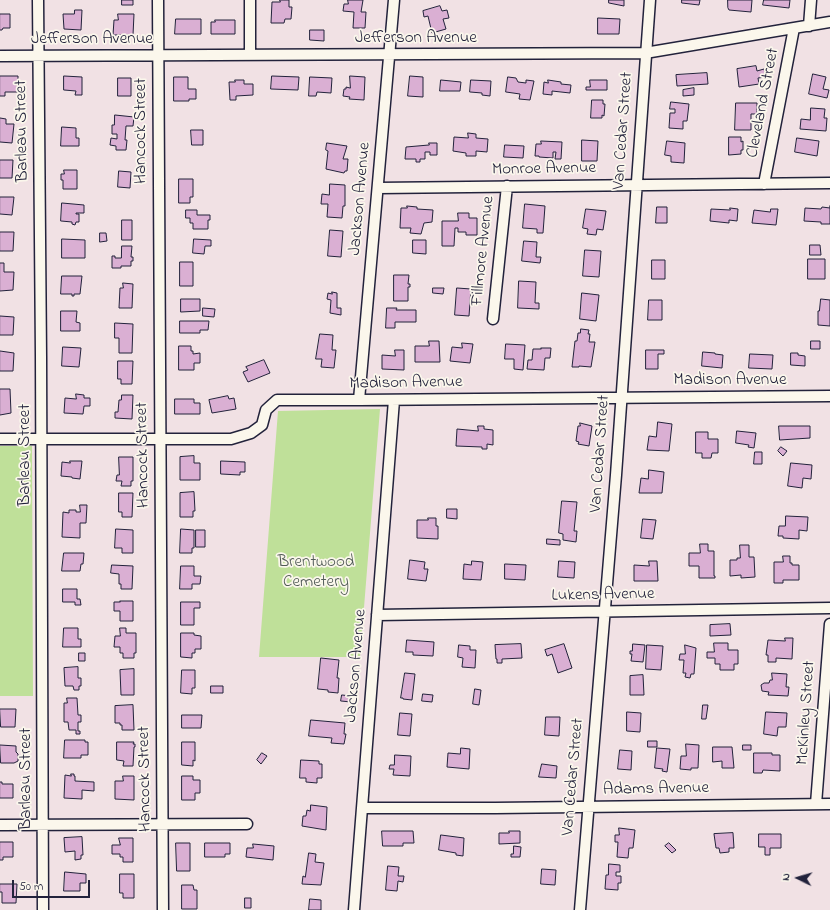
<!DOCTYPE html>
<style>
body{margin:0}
#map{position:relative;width:830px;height:910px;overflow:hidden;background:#f1e1e4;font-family:"Indie Flower",sans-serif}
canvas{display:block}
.north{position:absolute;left:778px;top:858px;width:40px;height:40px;-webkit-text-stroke:3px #fbf7ec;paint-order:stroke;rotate:275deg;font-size:11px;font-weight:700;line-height:16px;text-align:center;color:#22223b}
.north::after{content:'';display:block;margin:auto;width:14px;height:18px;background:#22223b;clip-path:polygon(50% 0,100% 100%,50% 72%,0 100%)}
.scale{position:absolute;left:12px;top:880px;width:78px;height:18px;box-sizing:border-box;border:2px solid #22223b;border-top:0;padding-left:5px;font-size:12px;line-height:14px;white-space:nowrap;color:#22223b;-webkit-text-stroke:3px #fbf7ec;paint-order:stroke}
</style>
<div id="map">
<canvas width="830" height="910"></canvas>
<div class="north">N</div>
<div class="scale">50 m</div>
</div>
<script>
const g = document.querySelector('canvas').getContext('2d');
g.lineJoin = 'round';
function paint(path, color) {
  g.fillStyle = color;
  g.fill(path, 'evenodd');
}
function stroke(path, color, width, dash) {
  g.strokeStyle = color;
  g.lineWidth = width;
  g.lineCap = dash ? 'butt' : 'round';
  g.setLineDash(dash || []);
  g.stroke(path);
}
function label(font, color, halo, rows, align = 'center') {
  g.font = font + ' "Indie Flower",sans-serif';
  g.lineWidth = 3.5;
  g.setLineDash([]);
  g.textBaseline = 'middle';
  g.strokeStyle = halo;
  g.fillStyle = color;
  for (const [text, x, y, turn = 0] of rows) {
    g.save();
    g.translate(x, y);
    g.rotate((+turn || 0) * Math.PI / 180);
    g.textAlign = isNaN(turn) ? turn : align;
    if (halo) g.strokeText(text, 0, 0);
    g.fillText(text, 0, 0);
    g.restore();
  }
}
paint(new Path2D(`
 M380 409 360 657H259L278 411Z
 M0 446H32L33 696H0Z`), '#bfe099');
const building = new Path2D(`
 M122 0H133V5H122Z
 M280 0H289V7H292L291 19H285L284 23H271L272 2H280Z
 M348 0H363L361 12H366L365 28H353L354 12 343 11 344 4H348Z
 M609 0H624V6L609 3Z
 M682 0H700L699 5 682 3Z
 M728 0H752L751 12 729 10 728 8Z
 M764 0H790L789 8 763 5Z
 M440 6 442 11 447 10 449 18 443 19 446 29 432 33 428 16 424 17 423 11Z
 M75 10H82L81 30 64 29 63 14H74Z
 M0 14H10V28H3L2 30H0Z
 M118 14H134L133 35H113L114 20H118Z
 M598 18 620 19 619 34H598Z
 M176 19H201V34H175Z
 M215 20H235V34H211V22H215Z
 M310 30H324V41L310 40Z
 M756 66 757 71 764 69 766 77 758 78 759 84 739 87 737 69Z
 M707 73 708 84 677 86 676 75Z
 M813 74 826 77 823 89 829 90 827 98 809 94Z
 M0 76H18V92H5V96H0Z
 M64 76 82 77V95H75L76 91 64 90Z
 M272 76 299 77 298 90 271 89Z
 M350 76 365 77 364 100 349 99 350 97 343 96 344 89H346V87L350 88Z
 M410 76 423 77V97L408 96Z
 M174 77H188V89H196V99H189V101H174Z
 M310 77 332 78 331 93 317 92 316 96H309Z
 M508 77 516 78 518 82 526 83V80L534 81 530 100 519 99 520 94 506 92Z
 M118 78H131V96H118Z
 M235 80H244V84H253V95L236 96V100H230L229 82H235Z
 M441 80 461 82 460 91H440Z
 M471 80 491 81 490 96 482 95V93L470 92Z
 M548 80 561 82V84L571 85 570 93 552 91V95L543 94 544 82 548 83Z
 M590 80H607V90H586V87H590Z
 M694 88V95L683 96V90Z
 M592 100H603V104H605L604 116 602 115V118H591Z
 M671 102 689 104 687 121H683V129L669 128 670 113H675V109H670Z
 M736 103H757V114H751V130H735Z
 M811 108 825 109 824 118H827L826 131 800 129 801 119 810 120Z
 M115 115 134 117 133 126H126L125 140H127L126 150H116V146L110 145 111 138 117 139V134H112V125H114Z
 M0 118 6 119V124H14L12 143 0 142Z
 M62 127 76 128V138H79V146H61Z
 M191 130H203V145H192Z
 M468 133 476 134V138L488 139 487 152 476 151V156H466V153L453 151 454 137 468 138Z
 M729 137H741V142L743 141V150H741V154L729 155Z
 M797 138 819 141 817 156 795 152Z
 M582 140 598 141 597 161H582Z
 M541 141 562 142 561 159H555L556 152H553V158L539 157V156H535L536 144H541Z
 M667 141 685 143 684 163 671 162V156L665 155Z
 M327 143 347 146 343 159H348L347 171H345L344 173 326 169 328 151 326 150Z
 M429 143H437V155H430V152H425V159H420V162H416V159H405L406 147 429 145Z
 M505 145 524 146 523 158 504 157Z
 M0 160H13L12 178H0Z
 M64 170H77V189H63V180H61V174H64Z
 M119 171 131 172 130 188 118 187Z
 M179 179H193V197H190V203H179Z
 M330 184 345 185V206H343L342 218 327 217 328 204H321L322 194 329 195Z
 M0 197H14L12 215 0 214Z
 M62 203 84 205V213H76V214H79V222H76L75 225 72 224V222L61 221Z
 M525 204 545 206 543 233H537V229L523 228Z
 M407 206 417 207V209L433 210 432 222 424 223 421 234 410 233 411 228H400L401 208H407Z
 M830 206V224H821V222L804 221 805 208 821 209 822 207 830 208Z
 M657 207H667V223H656Z
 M730 208 738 209 737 221 729 220V223L710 221 711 209 730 210Z
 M586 209 606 211 603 230 597 229 596 235 587 234 588 229 583 228Z
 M771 209H778L776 225 752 223 754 210 770 212Z
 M186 210H197V215H210V220H208V229H193V223H190V218H186Z
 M458 213H469V218H477V235H466V232H458V228H455L454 246H442V221H458Z
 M122 220H132V240H122Z
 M330 230 343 231 341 257 328 256Z
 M0 232H14L13 251H0Z
 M100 233H106L107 241 100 242Z
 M62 239 85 240V258H62Z
 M194 239 211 240V246H205L204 254 193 253Z
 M413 240H426V254L413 253Z
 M524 241 537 242 536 257H541L540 263 522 261Z
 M810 245H820L821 255H810Z
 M122 246H132L131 257H133V261H131V266H121V268H112V256H115V258H121Z
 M585 250 601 251 599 277 583 276Z
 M808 259H825V279H808Z
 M652 260H665V279H652Z
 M180 262H193V286H180Z
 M0 263H4V272H14L13 290 0 291Z
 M394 275H409L408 284H410V287H408V301H394Z
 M62 276H82L80 294H74V296H72V294H61Z
 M519 281 536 282 535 303H539V309L518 308Z
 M123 283 133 284 132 308H119L120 288H123Z
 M433 288H444L443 294 433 293Z
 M457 288 471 289 469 316 455 315Z
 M332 292 337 293V308H341V315L330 313 331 300 327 299 328 293 332 294Z
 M582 293 599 295 596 321 580 319Z
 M181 299H200V311L181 312Z
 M821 299 830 300V326L818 325V311H819Z
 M649 300H662V320H648Z
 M203 308 215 309 214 317 203 316Z
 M387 308H397L396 310H416V322H395V328H386Z
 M61 311H77L76 322 80 323V331H61Z
 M0 316 14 317 13 335H0Z
 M180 321H209L208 330H200V333H180Z
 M115 323 133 324 132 353H119V338H115Z
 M581 329 589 330 588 334H590L589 342H595L591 367 579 366V367H572L575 341H577L578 333H580Z
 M320 334 333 335 332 350H336L334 368 321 367 322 359H316Z
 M429 341H439L440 362H415V346H429Z
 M811 341H820V349H811Z
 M462 343 473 344 470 363 450 361 452 347 462 348Z
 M506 344 525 345 523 370 514 369V359H505Z
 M179 346H191V351H193V354L200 353V363H194V370H179Z
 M63 347 81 348 79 367 62 366Z
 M541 348H551L550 358H545L544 370 527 369 528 360H532L533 349H541Z
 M395 350H404V370L382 369V355L395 356Z
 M646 350H664V354H658V369H646Z
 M0 351 14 353 13 371H0Z
 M703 352 715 353V354L723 355 722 368 702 366Z
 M791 353H798V355L805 356V366L791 365Z
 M750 354 773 355 772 369 749 368Z
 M264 360 270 373 248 382 243 372 248 370 246 367Z
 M118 361H133L132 384H121V379H118Z
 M0 389H10L11 413 0 415Z
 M76 394 84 395V398H90V406H84L83 414 64 413 65 398 76 399Z
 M122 395H133L132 419 115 418V412H118L119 400H121Z
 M228 396 229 399 234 398 236 409 212 413 209 400Z
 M175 399H194V403H200V414H175Z
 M658 422 672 424 669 451 647 450 649 436 656 437Z
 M580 423 592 426 589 446 578 444 579 442 576 441 578 426H580Z
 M478 426H484V429L493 430V445L487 444V449H482V447L456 446 457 429 478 431Z
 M779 426H810V438L780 440Z
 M737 431 756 433 754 448 748 447 749 445 736 443Z
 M696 432H708V439H718V453H712L711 458H702V453H696Z
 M781 447 787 451 783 456 778 451Z
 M755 452H762V464H754Z
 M194 456V463H200V480H180V457Z
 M119 457H133V481H131V486H121L122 481H116L117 475H119Z
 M70 461H82L80 479 72 478V477L61 476 62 462 70 463Z
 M221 461 245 462V472H240V475L221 474Z
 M791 463 812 465 811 479 803 478 802 488 788 486Z
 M649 470 664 472 662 493H639L641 478 648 479Z
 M194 492 195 511H193V517H180V493Z
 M119 493H133L132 517H122V512H119Z
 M562 501 577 502 574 531H577L576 542 563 540V534L559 533Z
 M80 505H87L86 523H80V538L62 537 63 512 69 513V510H76V512H80Z
 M447 509H457V519L447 518Z
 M786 516 808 517 807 531 799 530V539L783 538V536H778L779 526H785Z
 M428 518H436V526H438V539L417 538V520H428Z
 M643 519 656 520 653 539 641 538Z
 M116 529 133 530V553H122V548H115Z
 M181 529 194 530V548H192V553H180Z
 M196 530H205V547H196Z
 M547 539 560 540V545L547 544Z
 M700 544H708V551H714V576H715V578H699V566H689V553H700Z
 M740 545H749V557H754L755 577 741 578V575L730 576V560H737V558H740Z
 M64 553H84L83 564H81L80 571H62Z
 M783 556H790V563H792V565H799V580H783V583H774V562H783Z
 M410 560 425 562 424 569H428L426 581 408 579Z
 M472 561 483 562 481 580 463 579 464 564 471 565Z
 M559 561 575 562 574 578 558 577Z
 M649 561H657L658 581H634V565L649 566Z
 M505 564 526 565 525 580 505 579Z
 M112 565 133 566 132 589H121V584H119V574L111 573Z
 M181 566H194V576H201L200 584H192V589H180Z
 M63 589H77V599H80L81 605H75V602H63Z
 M120 601H133V621H120V611H114V602H120Z
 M181 602H200V608H194V625H181Z
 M730 624 731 635 710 636V625Z
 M64 628H78V639H81V647H63Z
 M120 628H126V633H136V653H134V658H123V653H120V647H114L115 636H120Z
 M181 633H194V635L201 636V649H195V653H192V658L181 657Z
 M785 638H793L792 659 776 658V662H768V655H766L768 640 785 641Z
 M407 640 434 642 433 656 413 655V652H406Z
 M714 643H728V650H738V664H734V670H720V664H715V658H707V652H714Z
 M521 644 522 658 502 659V663H497V659H496L495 645Z
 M564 644 572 668 558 673 552 654 547 656 545 650Z
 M633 644 645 645 643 662 631 661 632 654H630V651H632Z
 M459 645 470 646V650H476L475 668 462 667 463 658 458 657Z
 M647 645 663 646 661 670 646 669Z
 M685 645 696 648 694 674H691L690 678 685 677 686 673H683L684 660H679L680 654H685Z
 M79 653H85V661H79Z
 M321 658 339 660 337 678H339L338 693 328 692V690L318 689Z
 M78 667V678H81V686H79V690H74L73 686H65L64 668Z
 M134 669V695H121L120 670Z
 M182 670H195V688H192V694L181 693Z
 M405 673 415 674 412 700 403 699V698H401Z
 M772 673 787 674 786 687H789L788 696 768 695 769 692 762 691 761 685 764 683H769L770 680H772Z
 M643 675 644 695H630V676Z
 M211 686H223V693H211Z
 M475 689 481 690 479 705 473 704Z
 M423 694 433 695 432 702 422 701Z
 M342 695 351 696V702L341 701Z
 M67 698H77L78 715H81V722H78V731H80V734H76V730H69L68 722H64V703H67Z
 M133 705 134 730H122V725H120V723H115V706Z
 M703 705H708L706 719H702Z
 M0 709H16L15 727H1Z
 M627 712 641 713 640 732 627 731Z
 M766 712 787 713 786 727H778L777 736 764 734Z
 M400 713 412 714 410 736 398 735Z
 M182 715H202L201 728H182Z
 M546 717H560L559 736 545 735Z
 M311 720 345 723 344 734H346L344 744 331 743 332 738 309 736Z
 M65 740H85V742H88V755H81V758H64Z
 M648 741H657V747H648Z
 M117 742H134L133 744H135V747H134L133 766H123L124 761 117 760Z
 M182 742H195V761L193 760V766L182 765Z
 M686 744 699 745 698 768H691V770L680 769 681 756H686Z
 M0 745 16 746V752L18 754V761L14 763H1Z
 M743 745H751V750H743Z
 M713 747H732L734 768H722V761L713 762Z
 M461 748 470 749 469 769 447 767 448 753 460 754Z
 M657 748 670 749 667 772 662 771 663 769 655 768Z
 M620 750 632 751 631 770 618 769Z
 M262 753 267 756 261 764 257 760Z
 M754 753H772V755H780V771L763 770 762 773H754Z
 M395 755 411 756 410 776 393 775 394 769H389L390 765H394Z
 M301 760 319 761V764H322V778H317V783L306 782V778H300Z
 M542 764 557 766 556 778 539 777Z
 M71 774H74V776H75V781L94 782V791L82 790V799L64 798 65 775 71 776Z
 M123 776H134V800L115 799V781H123Z
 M182 776H193V780H200V793H195V800H182Z
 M0 782H2V784H13V798H0Z
 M311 805 327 807 326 830 302 826 303 816H306L307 810 310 811Z
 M619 828 635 830 633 848H629L628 858 617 857 618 842H615V835H619Z
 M382 831H413L414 843H403V846H383Z
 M509 831H520V843L499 844V833H509Z
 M733 833 734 848H729V852L720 853 719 848H716L714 834Z
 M759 834H781V848H770V855H765V847H759Z
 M441 835 464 838 463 856 456 855V853L439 850Z
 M82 837 83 855H81V859L75 860V851L65 852 64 838Z
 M119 838H133V862H123V857H120V854H112V845H120Z
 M0 842H13V857H3V860H0Z
 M176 843H190V871H177Z
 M205 843H230V854H225V857H205Z
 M669 843 676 850 672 853 665 846Z
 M253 844 274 846 273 860 246 857 247 848H253Z
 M514 846 521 847 520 857H511V854H513Z
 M309 853 316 854 315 862 324 863 321 885 302 884 303 876 305 877Z
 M609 864 620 865V872H616V876H621V883H618V890L605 889 606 875H608Z
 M388 866 399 867 398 876H404L403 882 398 881 397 891 386 890Z
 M542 869 556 870 555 885 541 884Z
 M65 872 86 874V883H80V891H64Z
 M120 874H134V898H123V893H120Z
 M0 884H17L16 903H2V892H0Z
 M182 885H193L194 890H197V909H182Z
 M245 898H251V908H245Z
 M310 899 321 900V910H309Z`);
paint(building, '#daafd3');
stroke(building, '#22223b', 1);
const street = new Path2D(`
 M38 0 41 356 43 910
 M158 0 163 910
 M250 0V55
 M809 26 811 0
 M0 56 645 53 830 22
 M764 184 794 28
 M378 188 830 183
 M493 319 507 186
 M359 400 394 0
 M0 439H231L251 433 262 425 266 410 277 400H359L830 396
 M377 615 830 608
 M816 804 830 624
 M362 808H495L830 804
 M0 825 247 824
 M354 910 394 400
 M580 910 616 475 650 0`);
stroke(street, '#22223b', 13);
stroke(street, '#fbf7ec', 10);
label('17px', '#22223b', '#fbf7ec', [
 ["Jefferson Avenue",416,39],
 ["Jefferson Avenue",92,40],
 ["Cleveland Street",764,103,-79],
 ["Barleau Street",23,131,-91],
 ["Hancock Street",142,131,-90],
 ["Van Cedar Street",624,131,-86],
 ["Monroe Avenue",544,170,-1],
 ["Jackson Avenue",361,199,-85],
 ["Fillmore Avenue",484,251,-84],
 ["Madison Avenue",730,381],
 ["Madison Avenue",406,384,-1],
 ["Van Cedar Street",601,454,-86],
 ["Barleau Street",26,455,-90],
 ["Hancock Street",144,455,-91],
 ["Lukens Avenue",603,596,-1],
 ["Jackson Avenue",357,666,-85],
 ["McKinley Street",807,713,-86],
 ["Van Cedar Street",574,777,-85],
 ["Barleau Street",27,779,-90],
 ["Hancock Street",146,779,-91],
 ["Adams Avenue",656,790,-1]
]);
label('17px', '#515b57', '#fbf7ec', [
 ["Brentwood",316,563],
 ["Cemetery",316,583]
]);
</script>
